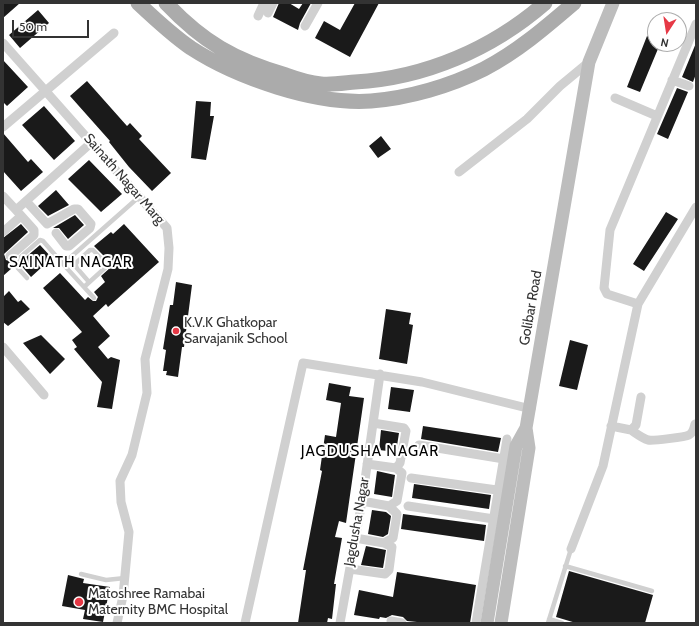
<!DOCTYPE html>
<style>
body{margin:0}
#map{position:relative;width:699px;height:626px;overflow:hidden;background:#fff;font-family:Cabin,sans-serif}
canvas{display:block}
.frame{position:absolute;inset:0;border:4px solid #333;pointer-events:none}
.north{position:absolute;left:647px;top:12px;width:40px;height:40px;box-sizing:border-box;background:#fff;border:1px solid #adadad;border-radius:50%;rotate:192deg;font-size:11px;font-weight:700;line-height:16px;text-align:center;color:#333}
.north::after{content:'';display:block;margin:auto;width:14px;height:18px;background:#e63946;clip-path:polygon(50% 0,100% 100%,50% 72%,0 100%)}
.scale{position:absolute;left:12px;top:20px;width:77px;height:18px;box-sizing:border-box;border:2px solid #333;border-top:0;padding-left:5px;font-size:12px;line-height:14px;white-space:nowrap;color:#333;-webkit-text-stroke:3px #fff;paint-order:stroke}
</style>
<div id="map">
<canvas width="699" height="626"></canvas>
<div class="frame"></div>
<div class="north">N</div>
<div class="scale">50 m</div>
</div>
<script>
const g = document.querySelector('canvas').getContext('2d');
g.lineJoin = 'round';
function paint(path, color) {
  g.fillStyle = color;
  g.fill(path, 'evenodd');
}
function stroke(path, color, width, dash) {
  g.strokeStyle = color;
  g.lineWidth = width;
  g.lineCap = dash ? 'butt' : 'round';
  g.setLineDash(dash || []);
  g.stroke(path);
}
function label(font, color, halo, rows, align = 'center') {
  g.font = font + ' Cabin,sans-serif';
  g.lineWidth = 4;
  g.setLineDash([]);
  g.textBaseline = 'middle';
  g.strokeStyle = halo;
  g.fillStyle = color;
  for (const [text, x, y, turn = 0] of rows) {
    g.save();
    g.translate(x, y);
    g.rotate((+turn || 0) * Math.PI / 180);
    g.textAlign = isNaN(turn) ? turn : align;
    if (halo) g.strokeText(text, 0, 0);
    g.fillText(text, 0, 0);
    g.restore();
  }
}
paint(new Path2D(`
 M3 3H20L3 18Z
 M279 3H289L299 9 303 3H311L300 23 298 30 273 17Z
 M355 3H379L350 57 315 38 324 21 340 30Z
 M38 10 49 23 20 48 9 35Z
 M647 36 655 40V44H660L640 92 627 87Z
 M696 43V74L693 82 682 77Z
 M3 60 28 87 7 106 3 102Z
 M87 81 127 126 130 123 142 136 139 139 171 173 152 191 129 167 109 142 110 141 70 96Z
 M677 88 688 92 668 139 657 134Z
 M196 101 211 102 210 116H214L206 160 191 158Z
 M44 106 75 141 54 160 22 125Z
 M3 133 28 162 31 159 43 172 21 191 3 171Z
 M381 136 391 149 378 158 369 146Z
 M89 160 122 194 101 212 68 179Z
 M56 190 69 205 48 216 38 206Z
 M666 212 678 219 644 271 633 264Z
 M75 215 84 225 68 239 59 228H53Z
 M21 224 28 232 4 254 6 260 12 262V268L3 276V238Z
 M124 224 159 262 108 307 106 304 93 316 110 336 98 347 108 359 111 357 120 360 112 409 97 407 102 382 74 349 77 347 72 340 82 332 43 288 60 273 85 300 88 297 93 301H96L98 297 94 292 105 282 101 276 111 267 109 261 94 246 111 232 113 234Z
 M40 245 52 258 31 277 19 263Z
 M176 282 192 285 184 347H182L178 377 166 375 167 371H163L166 350 163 349 170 305H173Z
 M9 291 18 302 21 300 30 309 8 326 3 322V297Z
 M386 309 411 313 409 324 413 325 407 364 379 359Z
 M41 335 65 359 50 374 23 343Z
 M570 340 588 345 577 390 559 386Z
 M329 383 351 387 349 396 364 398 346 523 339 521 335 537 342 538 334 584H336L332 619 328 618 327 623H298L306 570H303L322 471 320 470 325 435 336 437 341 403 326 400Z
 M391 387 414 390 410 412 388 409Z
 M423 426 501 438 498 452 421 439Z
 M381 430 399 433 396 452 379 450Z
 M377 471 395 475 392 497 374 494Z
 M414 484 491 495 489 509 412 498Z
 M372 510 386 512 391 516 388 534 383 537 368 534Z
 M403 514 486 525 484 541 401 529Z
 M366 546 386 550 383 568 361 565Z
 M569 571 653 595 645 623H576L556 617Z
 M397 572 476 585 470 623H427L407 621 403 617 392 615 386 618 380 617 379 619 354 615 359 590 393 597Z
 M68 575 84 579 83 583 110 587 103 622 83 619 85 610 62 606Z`), '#1a1a1a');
stroke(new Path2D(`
 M27 278 15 265 16 261 40 240 43 241 63 264
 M84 287 106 267V264L93 250H90L76 263V267L89 282
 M94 298 63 264 140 196
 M565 566 652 591
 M81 574 106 580 125 578
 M549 619 562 623
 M548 623 571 549`), '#d0d0d0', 4.5);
stroke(new Path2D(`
 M268 13 273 3
 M258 16 264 3
 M305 26 318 3
 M3 43 167 228 169 248 168 269 145 359 147 393 132 455 120 481 121 502 129 532 123 596 117 623
 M672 80 689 86
 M615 98 657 116
 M3 127 114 33
 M459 172 527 119 560 86 589 62
 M3 196 16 210 92 142
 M26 201 47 224 74 209H78L91 224 90 228 69 246H66L56 233
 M3 232 21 216
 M10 256 34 235V230L16 210
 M638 304 696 207
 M3 347 44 395
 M373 423 404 428 406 431 400 463 396 468
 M611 426 631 430 636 425 641 397
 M631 430C637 434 642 438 648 440 653 441 685 437 689 435 693 433 694 428 695 424
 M419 445 504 459
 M367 464 396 468 402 473 397 501 389 506
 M411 478 504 491
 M362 501 389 506 397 514 393 538 384 543
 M408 506 494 519
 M571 549 603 466 638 304 607 294 604 288 610 230 696 24
 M350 569 385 574 389 570 392 547 384 543 355 538
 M391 621 402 623
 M245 623 303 363 422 382 531 409
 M340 623 362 501 380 374
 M476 623 507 439`), '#d0d0d0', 9);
stroke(new Path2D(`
 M487 623 516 446 526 428
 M501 623 529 448 526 428 589 62 613 3`), '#bdbdbd', 13);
stroke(new Path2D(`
 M138 3C155 19 172 35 191 48 237 78 316 105 371 101 409 98 450 86 484 69 517 52 546 27 574 3
 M166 3C203 42 234 60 286 75 297 79 310 83 321 84 332 85 344 83 355 82 425 78 492 49 545 3`), '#ababab', 15);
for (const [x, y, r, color] of [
 [176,331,4,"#e63946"],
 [79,602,5,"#e63946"]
]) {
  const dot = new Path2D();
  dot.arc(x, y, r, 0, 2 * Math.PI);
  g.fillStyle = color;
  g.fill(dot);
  stroke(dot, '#fff', 1.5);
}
label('14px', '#333', '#fff', [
 ["Sainath Nagar Marg",124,179,49],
 ["Golibar Road",531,308,-80],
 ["Jagdusha Nagar",357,522,-80]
]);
label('14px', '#333', '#fff', [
 ["K.V.K Ghatkopar",184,323],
 ["Sarvajanik School",184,339],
 ["Matoshree Ramabai",88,594],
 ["Maternity BMC Hospital",88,610]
], 'left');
g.letterSpacing = '1px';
label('15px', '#000', '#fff', [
 ["SAINATH NAGAR",71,263],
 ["JAGDUSHA NAGAR",370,452]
]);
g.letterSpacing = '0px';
</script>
